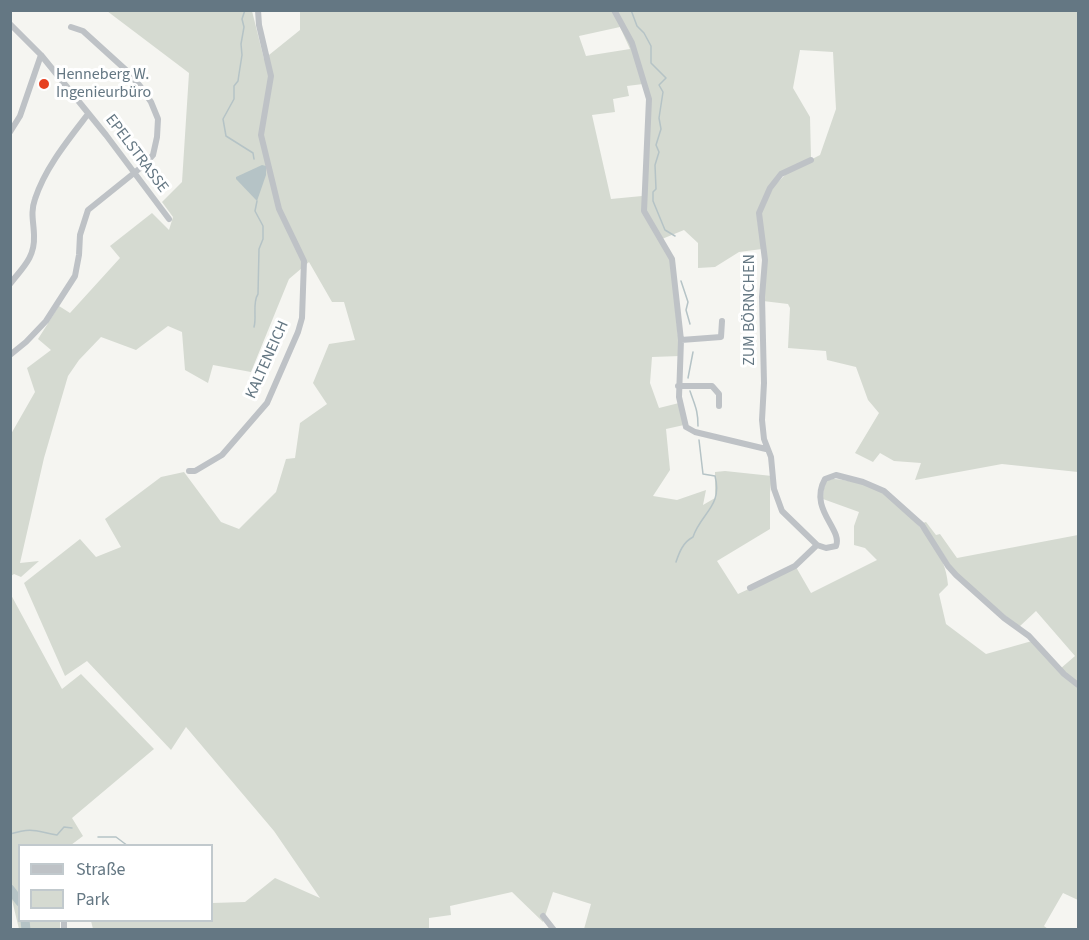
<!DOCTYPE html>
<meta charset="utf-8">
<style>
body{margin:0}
#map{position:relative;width:1089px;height:940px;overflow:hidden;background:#f5f5f1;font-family:"Source Sans 3",sans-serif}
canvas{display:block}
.frame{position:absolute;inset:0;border:12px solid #647783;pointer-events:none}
.legend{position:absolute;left:18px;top:844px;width:195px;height:78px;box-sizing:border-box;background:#fff;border:2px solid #c1c9cd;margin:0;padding:8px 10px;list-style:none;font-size:18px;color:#647783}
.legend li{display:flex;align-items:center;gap:12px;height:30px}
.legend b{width:30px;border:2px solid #c1c9cd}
</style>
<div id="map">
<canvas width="1089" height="940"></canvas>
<div class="frame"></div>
<ul class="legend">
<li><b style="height:8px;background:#bec2c6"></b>Straße</li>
<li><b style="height:16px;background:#d5dad1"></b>Park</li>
</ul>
</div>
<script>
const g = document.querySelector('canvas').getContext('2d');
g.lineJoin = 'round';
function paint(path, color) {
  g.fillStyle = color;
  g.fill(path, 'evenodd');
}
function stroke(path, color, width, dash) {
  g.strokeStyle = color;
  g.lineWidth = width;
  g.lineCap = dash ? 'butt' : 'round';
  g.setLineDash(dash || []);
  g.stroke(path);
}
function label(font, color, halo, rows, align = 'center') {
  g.font = font + ' "Source Sans 3",sans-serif';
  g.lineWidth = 6;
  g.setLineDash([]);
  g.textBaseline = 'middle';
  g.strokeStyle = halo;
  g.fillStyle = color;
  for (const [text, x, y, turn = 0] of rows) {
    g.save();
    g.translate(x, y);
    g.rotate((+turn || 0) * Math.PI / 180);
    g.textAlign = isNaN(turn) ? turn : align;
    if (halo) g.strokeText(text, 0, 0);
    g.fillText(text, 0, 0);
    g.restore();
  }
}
paint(new Path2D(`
 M107 11H252L264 59 300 30V11H1078V472L1002 464 915 480 921 463 894 461 880 453 873 462 855 453 879 413 868 400 856 367 827 360 826 351 788 348 790 308 788 304 763 301 765 274 759 218 773 187 789 171 820 155 836 109 833 52 800 50 793 88 810 117 811 158 789 169 772 186 757 218 762 249 739 252 715 267 698 268V243L684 230 662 239 670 255 680 356 652 357 650 383 659 408 679 403 684 425 666 429 670 470 653 496 677 500 706 490 703 505 715 498V472L725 471 772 476 770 492V529L717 561 738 594 796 567 811 593 877 560 865 548 854 545V526L859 512 823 499C824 477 828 477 849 481 860 483 869 485 879 491 886 494 892 500 897 505 921 526 946 552 948 585L939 594 946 624 986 654 1032 641 1078 686V900L1063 893 1044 926 1048 929H584L591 904 553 892 543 922 512 892 450 906 451 915 429 918V929H93L91 921 212 920V903L245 902 275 878 320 898 274 831 186 727 171 750 87 661 65 676 24 583 80 539 96 557 121 547 105 519 161 477 184 472 221 522 239 529 276 492 286 459 295 458 300 423 327 404 313 383 329 344 355 340 344 302H332L309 262 289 279 251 372 213 365 208 383 185 370 182 332 168 326 136 350 101 337 79 360 68 376 44 458 20 563 39 561 21 577 14 574 11 576V434L35 392 27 368 51 350 38 339 59 306 70 313 120 258 110 246 152 213 169 230 173 217 162 202 182 182 189 73ZM620 27 630 49 586 56 579 36ZM643 84C653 120 646 159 642 196L611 199 592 115 615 112 613 99 629 96 627 86Z
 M926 522 936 535 940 534 957 558 1078 535V684L1060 669 1075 656 1036 611 1019 627 957 575 923 523Z
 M10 593 62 689 81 674 154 749 72 818 83 836 71 845 20 846V920L60 921V929H19L11 896Z`), '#d5dad1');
paint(new Path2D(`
 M262 165 266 166V175L257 201 236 179V177Z`), '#b5c3c6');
stroke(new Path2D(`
 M245 10 242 19 244 27 241 44 242 55 239 74 238 81 234 86V99L223 119 226 136 253 153 254 159
 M631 10 637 26 644 33 651 46V63L666 78 659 85 663 92 659 118 661 129 656 145 659 152 655 165 656 189 653 192V201L665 230 675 236
 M681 281 688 302 686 310 690 324
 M254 327C257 317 252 303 258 294L259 249 263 239V226L255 211 257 201
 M688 378 693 352
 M690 391C695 406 698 410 698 426
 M676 562C679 553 683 542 693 537 701 513 723 506 715 476L703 474 699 440
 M10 834C33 827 35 831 57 835L64 827 72 828
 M98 837H116L128 846`), '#b5c3c6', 1.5);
stroke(new Path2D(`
 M10 889 20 902
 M25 920 26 930`), '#b5c3c6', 9);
stroke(new Path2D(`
 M614 10 632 43 649 99 644 211 672 259 681 340 679 397 686 427 695 432 766 449
 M10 24 41 55 106 135 169 219
 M10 132 20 116 41 55
 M811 160 781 174 770 188 759 213 765 260 762 297 764 383 762 420 764 439 771 457 774 489 782 511 817 545 826 548 836 546C843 529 808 509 825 479L836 475 863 482 884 491 922 525 948 566 956 575 1004 618 1029 636 1064 674 1078 685
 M10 284C22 268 35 258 34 236 34 223 30 213 35 199 45 168 68 140 88 114
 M681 340 721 337 722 321
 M10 355 26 342 46 321 75 276 79 255 80 235 88 210 144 165 153 155 157 137 158 119 151 102 140 86 126 70 83 31 71 27
 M678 386H712L719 394V406
 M189 471H195L222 455 267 403 298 332 302 318 304 261 279 209 261 135 271 76 259 25 258 10
 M750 588 795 566 817 545
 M543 916 554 930
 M64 930V920`), '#bec2c6', 6);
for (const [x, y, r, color] of [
 [44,84,6,"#e64121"]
]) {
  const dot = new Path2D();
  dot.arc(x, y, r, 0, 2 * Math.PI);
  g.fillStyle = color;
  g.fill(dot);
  stroke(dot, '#fff', 2);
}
label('16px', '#647783', '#fff', [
 ["Henneberg W.",56,75],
 ["Ingenieurbüro",56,93]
], 'left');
label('16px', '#647783', '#fff', [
 ["EPELSTRASSE",136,154,53],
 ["ZUM BÖRNCHEN",750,310,-90],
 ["KALTENEICH",268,360,-66]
]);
</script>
